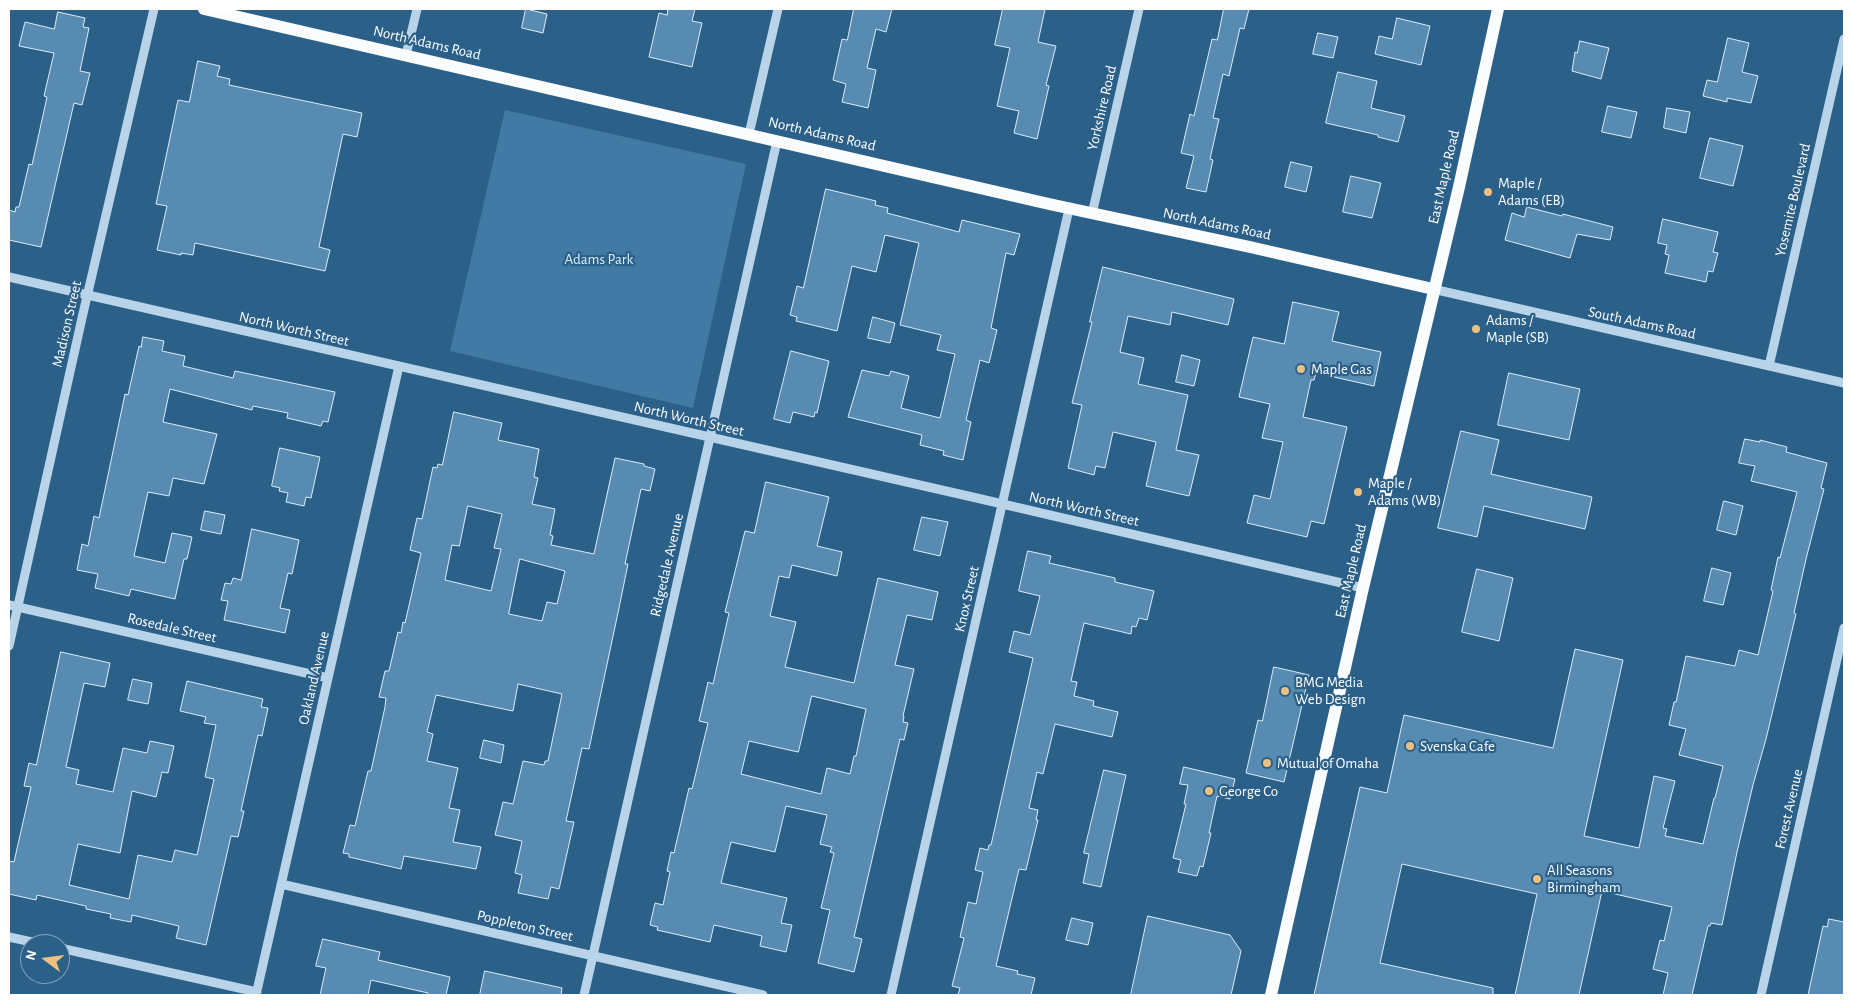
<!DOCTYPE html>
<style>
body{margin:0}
#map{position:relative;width:1853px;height:1004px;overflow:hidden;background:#2b6089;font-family:"Alegreya Sans",sans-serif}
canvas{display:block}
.frame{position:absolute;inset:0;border:10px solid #fff;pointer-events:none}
.north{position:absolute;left:20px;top:934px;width:50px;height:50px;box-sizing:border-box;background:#2b6089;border:1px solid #80a0b8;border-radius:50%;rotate:285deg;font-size:14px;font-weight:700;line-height:20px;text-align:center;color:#fff}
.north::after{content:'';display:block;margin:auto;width:18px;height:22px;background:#eec181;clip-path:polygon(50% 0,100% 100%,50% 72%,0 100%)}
</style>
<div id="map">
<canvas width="1853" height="1004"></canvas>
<div class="frame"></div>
<div class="north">N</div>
</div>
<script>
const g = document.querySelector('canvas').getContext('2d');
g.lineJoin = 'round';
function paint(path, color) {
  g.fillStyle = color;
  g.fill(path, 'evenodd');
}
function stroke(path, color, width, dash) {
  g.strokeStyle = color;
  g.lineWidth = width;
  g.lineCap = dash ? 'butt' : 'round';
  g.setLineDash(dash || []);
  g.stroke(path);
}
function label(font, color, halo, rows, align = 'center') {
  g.font = font + ' "Alegreya Sans",sans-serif';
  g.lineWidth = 4.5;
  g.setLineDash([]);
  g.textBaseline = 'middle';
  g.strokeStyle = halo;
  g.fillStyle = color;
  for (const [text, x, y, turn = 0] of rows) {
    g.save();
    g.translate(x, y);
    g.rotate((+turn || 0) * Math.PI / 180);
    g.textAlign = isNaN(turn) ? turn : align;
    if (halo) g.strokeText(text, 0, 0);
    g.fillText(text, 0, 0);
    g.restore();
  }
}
paint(new Path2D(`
 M505 110 746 164 693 408 450 351Z`), '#407aa5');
const building = new Path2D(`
 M526 9 547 14 543 33 522 28Z
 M668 9H695L692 21 702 23 692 67 649 57 659 13 667 15Z
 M854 9H892L886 32 876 29 867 68 876 70 868 108 842 102 846 84 833 80 842 39 847 40Z
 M1003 9H1045L1038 42 1056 46 1046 85 1049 86 1037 139 1014 133 1019 111 997 106 1010 48 995 45Z
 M1224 9H1249L1244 29 1240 28 1229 76 1223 74 1213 118 1219 119 1210 159 1213 160 1206 192 1186 188 1194 156 1181 153 1190 114 1194 116 1212 39 1217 40Z
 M58 12 85 18 83 27 89 28 80 71 90 73 82 105 74 103 41 247 9 240V210L15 212 16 207H19L29 164 32 165 47 97 44 96 54 53 19 46 25 22 54 29Z
 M1397 18 1430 26 1421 65 1375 54 1379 36 1392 39Z
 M1318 33 1338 37 1333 58 1313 54Z
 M1728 38 1749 43 1742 72 1758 76 1751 103 1727 98V102L1703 96 1707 80 1717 82Z
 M1580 41 1609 48 1601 79 1572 71 1575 52 1577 53Z
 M198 61 220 66 217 76 230 79 229 85 362 113 357 137 343 134 319 247 330 250 325 271 195 243 193 255 181 253V255L157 250 167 206 156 204 178 100 189 102Z
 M1338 72 1377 81 1371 108 1405 116 1398 142 1378 137V135L1326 123Z
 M1608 106 1637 112 1631 138 1602 132Z
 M1667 108 1690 112 1686 133 1664 128Z
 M1710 138 1743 146 1733 186 1700 178Z
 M1291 162 1312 167 1306 192 1285 187Z
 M1351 176 1381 183 1372 218 1343 212Z
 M826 189 876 201 875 205 888 208 887 213 959 232 962 220 1020 234 1014 255 1006 253 991 328 997 330 989 363 980 360 966 420 971 422 963 460 943 455 944 451 920 445 922 435 848 417 862 370 889 376 891 371 909 376 901 408 940 418 955 354 937 350 941 335 900 325 919 243 885 235 876 272 852 266 837 331 796 321 797 317 790 315 797 286 803 288Z
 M1527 207 1562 216 1563 214 1613 227 1610 240 1577 234 1570 258 1505 240 1512 213 1524 217Z
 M1663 219 1718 232 1713 252 1718 253 1713 272 1708 271 1706 282 1665 273 1669 255 1665 254 1667 245 1658 243Z
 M1103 267 1234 299 1228 325 1172 312 1170 325 1128 316 1120 352 1144 358 1138 384 1188 395 1176 450 1199 455 1189 496 1146 486 1156 442 1113 432 1105 468 1096 466 1094 475 1068 468 1082 405 1072 403 1092 322H1090Z
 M1293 302 1339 312 1332 341 1381 352 1374 386 1316 373 1314 380H1311L1303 417 1347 427 1324 524 1311 521 1307 537 1247 523 1254 495 1270 499 1283 442 1262 438 1270 404 1239 397 1253 337 1284 344Z
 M873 317 895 323 890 343 868 338Z
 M143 337 164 341 162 351 185 356 183 366 233 378 235 371 335 392 328 422 323 421 321 426 287 418 288 413 253 406 252 410 170 389 163 422 217 434 204 484 173 478 169 496 148 492 134 556 165 563 172 533 192 537 187 559H184L175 599 131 589 129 596 95 588 98 574 77 570 82 544 88 546 94 516 99 518 125 394 128 395 139 346 141 347Z
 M791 351 829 361 817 413 815 412 814 417 793 412 790 423 774 419Z
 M1182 355 1200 360 1194 386 1176 382Z
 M1509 373 1580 389 1569 440 1498 425Z
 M454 412 502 423 498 440 539 449 534 477 538 478 532 504 555 509 550 535 553 536 551 545 594 554 615 458 644 464V466L655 469 650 491 641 489 625 564H628L619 608 589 749 582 748 566 821 574 822 559 889 551 887 548 899 518 893 522 875 515 873 522 841 495 835 503 802 513 804 523 761 544 765 545 761H548L562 694 518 684 513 711 436 695 427 732 433 734 427 761 458 768 449 808 460 810 453 842 481 847 476 869 404 856 401 869 349 857V854L343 853 350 825 355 826 368 771H371L385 707 386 698 379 697 385 671H389L398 632 401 633 403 622 405 623 421 553 410 550 417 518 422 519 433 467 437 468 438 464 442 465ZM468 506 502 514 494 548 501 549 491 591 445 580 452 545 459 546ZM520 559 565 571 557 604 547 602 542 621 509 614Z
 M1461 431 1499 440 1491 474 1592 497 1585 529 1484 506 1477 537 1438 528Z
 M1745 439 1760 442V440L1787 447 1786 452 1827 463 1821 488 1824 489 1806 559 1794 613 1796 614 1766 739 1753 785 1737 852 1722 925 1711 923 1710 926H1708L1692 995H1663L1668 973 1653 969 1660 940 1664 941 1672 907 1602 891 1579 995H1515L1537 894 1402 864 1380 963 1493 988V995H1314L1360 787 1387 793 1404 715 1553 748 1575 649 1623 660 1584 836 1639 848 1654 776 1675 781 1663 828 1667 829 1665 836 1703 844 1714 798H1715L1723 766 1679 755 1686 729 1669 725 1674 702H1676L1686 656 1735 666 1739 650 1758 655 1773 591 1771 590 1778 557 1780 558 1797 492 1751 481 1755 466 1739 463Z
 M280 448 320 457 311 498 306 497 304 506 286 502 288 493 279 491 280 488 272 486Z
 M766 482 829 497 817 546 842 552 837 576 792 565 789 578 779 576 770 616 796 622 785 667 854 683 878 578 938 592 932 620 907 615 895 665 914 669 903 716H904L903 722 908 723 904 740 900 739 854 937 862 939 854 972 818 963 830 910 821 908 834 853 830 852 832 847 820 844 827 815 786 806 775 852 731 842 721 883 787 898 781 923 792 925 786 952 760 946 762 936 714 925 710 942 657 930 658 927 650 925 655 903 663 905 670 872 667 871 671 852 674 853 689 788 692 789 708 723 699 721 708 682 713 684 729 613 725 612 745 531 754 533ZM812 696 866 709 856 756H854L850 774 827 768 821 794 741 774 749 741 798 752Z
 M1724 501 1743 506 1736 535 1717 530Z
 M205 511 225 515 221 534 201 530Z
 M922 517 948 522 940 556 914 550Z
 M252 529 299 540 292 574 288 573 280 608 290 610 285 633 224 620 228 601 221 600 225 583 231 584 233 578 241 580Z
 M1028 551 1051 556 1049 563 1115 578V582L1154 591 1147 620 1139 618 1136 627 1132 626 1131 634 1084 623 1071 681 1077 682 1074 696 1094 701 1093 706 1118 712 1112 737 1055 724 1043 774 1037 772 1029 808 1038 810 1036 820H1038L1026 870 1019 869 996 966 1018 971 1017 974 1035 978 1031 995H958L960 988 952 986 964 938 960 937 968 902 976 904 983 872 975 870 980 848 988 850 989 845H991L1033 658 1009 652 1014 631 1030 635 1040 596 1019 591Z
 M1712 568 1731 573 1723 605 1704 601Z
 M1477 569 1513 578 1499 641 1462 632Z
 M61 652 110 663 105 687 84 683 66 767 79 770 76 784 113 792 123 748 147 753 150 741 174 746 168 773 162 772 156 797 132 791 120 853 78 844 69 885 129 899 138 855 172 862 175 850 197 855 214 779 205 777 216 725 204 723 206 717 180 711 187 681 263 699 261 707 268 708 262 736 258 735 241 811H244L238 837 231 836 206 945 176 938 179 926 132 915 131 922 110 918 111 914 86 909V906L37 895 36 900 9 894V861L14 862 31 787 24 786 29 763 36 765Z
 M1274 667 1309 675 1284 782 1246 773 1258 720 1262 721Z
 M133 679 152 683 148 704 128 700Z
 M484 740 504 745 501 763 480 758Z
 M1184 767 1235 779 1230 799 1217 796 1209 833H1211L1203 867 1200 866 1197 876 1178 872 1181 860 1173 858 1186 804H1184L1188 785 1180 784Z
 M1104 770 1126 775 1101 887 1083 883 1089 854 1084 853Z
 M1148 916 1230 935 1241 951 1231 995H1131Z
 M1072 918 1093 923 1088 945 1066 940Z
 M1829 919 1844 922V995H1808L1823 926 1827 927Z
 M323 939 380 952 378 960 450 977 446 995H427L428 993 371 980 368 995H320L326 968 316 966Z
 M485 971 562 988 561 995H480Z`);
paint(building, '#578bb2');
stroke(building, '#dcecf7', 1);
stroke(new Path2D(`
 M406 55 417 9
 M749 134 778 9
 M1092 214 1139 9
 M9 277 981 499 1363 588
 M1433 289 1844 383
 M1769 366 1844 39
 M9 605 328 678
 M9 646 82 318 154 9
 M281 884 763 995
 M9 937 41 944
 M60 948 257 992
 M256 995 399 366
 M584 995 777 141
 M891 995 1069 209
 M1761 995 1844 628`), '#b9d4e8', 9);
stroke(new Path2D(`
 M204 9 1049 204 1250 247 1433 289
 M1271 995 1363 588 1459 187 1498 9`), '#fafcfe', 12);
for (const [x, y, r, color] of [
 [1488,192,5,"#eec181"],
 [1476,329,5,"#eec181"],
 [1301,369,5,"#eec181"],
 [1358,492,5,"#eec181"],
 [1285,691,5,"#eec181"],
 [1410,746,5,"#eec181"],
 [1267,763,5,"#eec181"],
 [1209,791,5,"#eec181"],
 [1537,879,5,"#eec181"]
]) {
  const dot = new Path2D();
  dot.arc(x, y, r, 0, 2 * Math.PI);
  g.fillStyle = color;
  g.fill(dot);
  stroke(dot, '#2b6089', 2);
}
label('15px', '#fff', '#2b6089', [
 ["North Adams Road",427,43,13],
 ["Yorkshire Road",1102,108,-77],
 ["North Adams Road",822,134,13],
 ["East Maple Road",1444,177,-77],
 ["Yosemite Boulevard",1793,200,-77],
 ["North Adams Road",1217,224,12],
 ["South Adams Road",1642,323,12],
 ["Madison Street",67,324,-77],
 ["North Worth Street",294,329,13],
 ["North Worth Street",689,419,13],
 ["North Worth Street",1084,509,13],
 ["Ridgedale Avenue",667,565,-77],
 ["East Maple Road",1351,571,-77],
 ["Knox Street",967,599,-77],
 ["Rosedale Street",172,628,13],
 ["Oakland Avenue",314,678,-77],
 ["Forest Avenue",1789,809,-77],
 ["Poppleton Street",525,926,13]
]);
label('15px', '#fff', '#2b6089', [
 ["Maple /",1498,183],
 ["Adams (EB)",1498,200],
 ["Adams /",1486,320],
 ["Maple (SB)",1486,337],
 ["Maple Gas",1311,369],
 ["Maple /",1368,483],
 ["Adams (WB)",1368,500],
 ["BMG Media",1295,682],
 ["Web Design",1295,699],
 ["Svenska Cafe",1420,746],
 ["Mutual of Omaha",1277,763],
 ["George Co",1219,791],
 ["All Seasons",1547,870],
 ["Birmingham",1547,887]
], 'left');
label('15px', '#dcecf7', '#2b6089', [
 ["Adams Park",599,259]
]);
</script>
